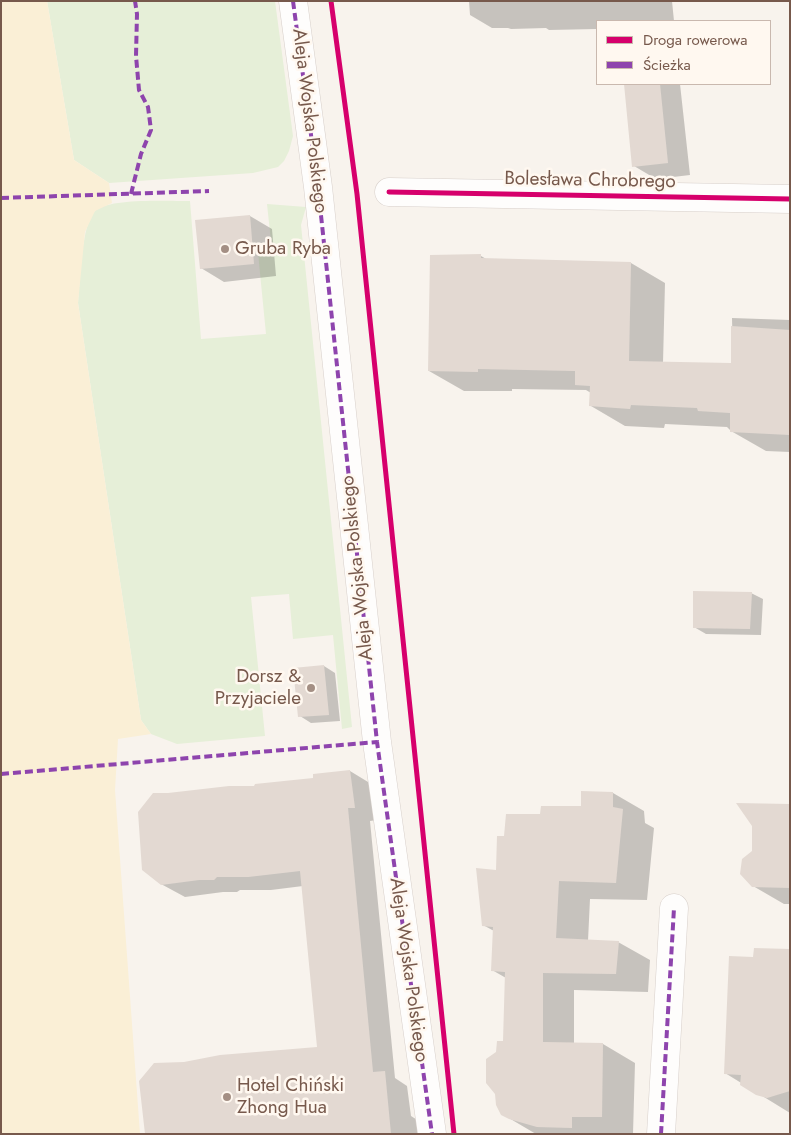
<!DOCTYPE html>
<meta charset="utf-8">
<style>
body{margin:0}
#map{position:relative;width:791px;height:1135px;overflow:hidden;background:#f8f3ed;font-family:Jost,sans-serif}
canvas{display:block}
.frame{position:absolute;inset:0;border:2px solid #77594c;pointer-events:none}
.legend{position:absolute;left:596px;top:20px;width:175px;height:65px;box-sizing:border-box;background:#fff8f0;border:1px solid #c9b8ae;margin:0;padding:6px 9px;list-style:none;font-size:15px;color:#77594c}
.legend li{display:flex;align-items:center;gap:10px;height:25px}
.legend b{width:25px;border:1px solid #c9b8ae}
</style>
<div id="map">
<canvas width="791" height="1135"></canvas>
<div class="frame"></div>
<ul class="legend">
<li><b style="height:6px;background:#d6006c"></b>Droga rowerowa</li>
<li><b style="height:6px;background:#8e44ad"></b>Ścieżka</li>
</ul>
</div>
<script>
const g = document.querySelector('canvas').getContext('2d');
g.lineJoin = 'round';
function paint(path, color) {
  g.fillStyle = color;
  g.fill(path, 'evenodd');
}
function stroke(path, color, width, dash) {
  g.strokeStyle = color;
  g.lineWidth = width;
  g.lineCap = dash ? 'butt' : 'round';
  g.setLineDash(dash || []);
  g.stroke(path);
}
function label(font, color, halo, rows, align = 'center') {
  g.font = font + ' Jost,sans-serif';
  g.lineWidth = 5;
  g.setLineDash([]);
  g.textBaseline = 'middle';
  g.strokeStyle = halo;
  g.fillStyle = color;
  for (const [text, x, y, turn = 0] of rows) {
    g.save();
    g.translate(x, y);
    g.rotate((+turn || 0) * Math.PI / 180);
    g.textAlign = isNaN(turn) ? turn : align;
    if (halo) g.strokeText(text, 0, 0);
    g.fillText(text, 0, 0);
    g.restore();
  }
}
paint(new Path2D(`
 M47 1H275L293 136 289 151 284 161 278 167 253 173 109 183 74 160Z
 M190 201 201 339 266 334 258 253 272 251 267 204 306 207 301 225 352 727 342 729 333 635 293 639 289 594 251 597 265 736 177 744 151 734 141 720 78 303C80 283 81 222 96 210 111 198 169 201 190 201Z`), '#e6efd8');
paint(new Path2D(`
 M1 1H47L74 160 109 183 112 203 95 211 85 232 78 303 141 720 151 734 118 739 115 790 140 1134H1Z`), '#faefd6');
paint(new Path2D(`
 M469 1H672L674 21H597V29L549 30 546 28 511 29 508 28H492L470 15Z
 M625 84H680L690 175 656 179 634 166Z
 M250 216 272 229 276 276 224 282 201 268Z
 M481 256 488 260 631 263 665 283 663 363 733 364 732 318 790 320V452L766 451 731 431 727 427 665 424 664 428 625 426 591 406V393L586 390 512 389V391H464L429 371Z
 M751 593 763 599 761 635 706 634 694 627Z
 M324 666 335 673 340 721 311 723 300 716Z
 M350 771 373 785 377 820 370 821 395 1078 407 1086 411 1116 422 1123 423 1134H146L185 1063 318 1048 303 886 271 890H240L237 892H223L185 897 161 884 254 787 314 779Z
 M613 793 644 811 645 823 654 828 647 900 590 899 588 941 618 942 650 960 648 992 574 990V1044H603L635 1063 633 1134H536L502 1114 498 1052 504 1043 506 978 492 970 494 931 483 925 505 837 541 816 582 808Z
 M790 805V904H784L753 886V852Z
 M790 951V1113L725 1073 754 958Z`), '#0003');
paint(new Path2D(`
 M624 84H660L668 163 632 167Z
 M250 215 254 264 200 269 195 220Z
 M481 254V258L631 262 629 361 731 363V326L790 330V435L730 432V413L698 411 697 408 631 405 630 409 589 406 590 386 575 385V371L478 369V372L428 371 430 255Z
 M693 591 752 592 750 629 693 628Z
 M324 665 329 715 298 717 293 668Z
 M350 770 355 808H348L373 1072 385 1071 391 1134H145L139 1081 154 1063 184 1062 220 1055 317 1047 300 871 248 877H217L214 880H199L161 885 142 870 138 812 153 793H168L229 786H254L255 784 313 778V774Z
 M581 791 613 792V807L623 809 616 883 559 881 556 938 619 941 616 974 543 973V1042L603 1043 602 1117H572V1128L537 1127 509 1119 501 1115 496 1105 495 1094 486 1083V1059L496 1052 497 1041H503L505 972 491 971 493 927 482 926 476 868 496 870 497 836H504L506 814H540L541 806H581Z
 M736 803 790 804V888L752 887 740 874 742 859 752 851V826Z
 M754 948 790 949V1091L767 1098 756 1095 740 1085 741 1075 724 1074 729 956 753 957Z`), '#e3d9d2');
const street = new Path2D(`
 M293 1 318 187 377 742 432 1134
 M389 192 790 199
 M661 1134 674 908`);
stroke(street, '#d7cfca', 29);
stroke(street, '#fefdfc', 28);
stroke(new Path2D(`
 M293 1 318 187 377 742 432 1134
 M131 194 141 154 151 130 148 107 139 90 136 56 137 14 135 1
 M1 198 209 191
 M1 774 377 742
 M661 1134 674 908`), '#8e44ad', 4, [8, 4]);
stroke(new Path2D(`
 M331 1 357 194 454 1134
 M389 192 790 199`), '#d6006c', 5);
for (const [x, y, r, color] of [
 [225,249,5,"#a48f84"],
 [311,688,5,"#a48f84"],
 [227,1097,5,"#a48f84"]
]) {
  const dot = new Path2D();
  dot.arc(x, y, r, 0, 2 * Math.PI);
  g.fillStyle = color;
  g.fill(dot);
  stroke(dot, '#fff8f0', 2);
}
label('19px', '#77594c', '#fff8f0', [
 ["Aleja Wojska Polskiego",309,121,83],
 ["Bolesława Chrobrego",590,181,1],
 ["Aleja Wojska Polskiego",358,568,-96],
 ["Aleja Wojska Polskiego",408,970,82]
]);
label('19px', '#77594c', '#fff8f0', [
 ["Gruba Ryba",235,249],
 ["Dorsz &",301,677,"right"],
 ["Przyjaciele",301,699,"right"],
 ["Hotel Chiński",237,1086],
 ["Zhong Hua",237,1108]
], 'left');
</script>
